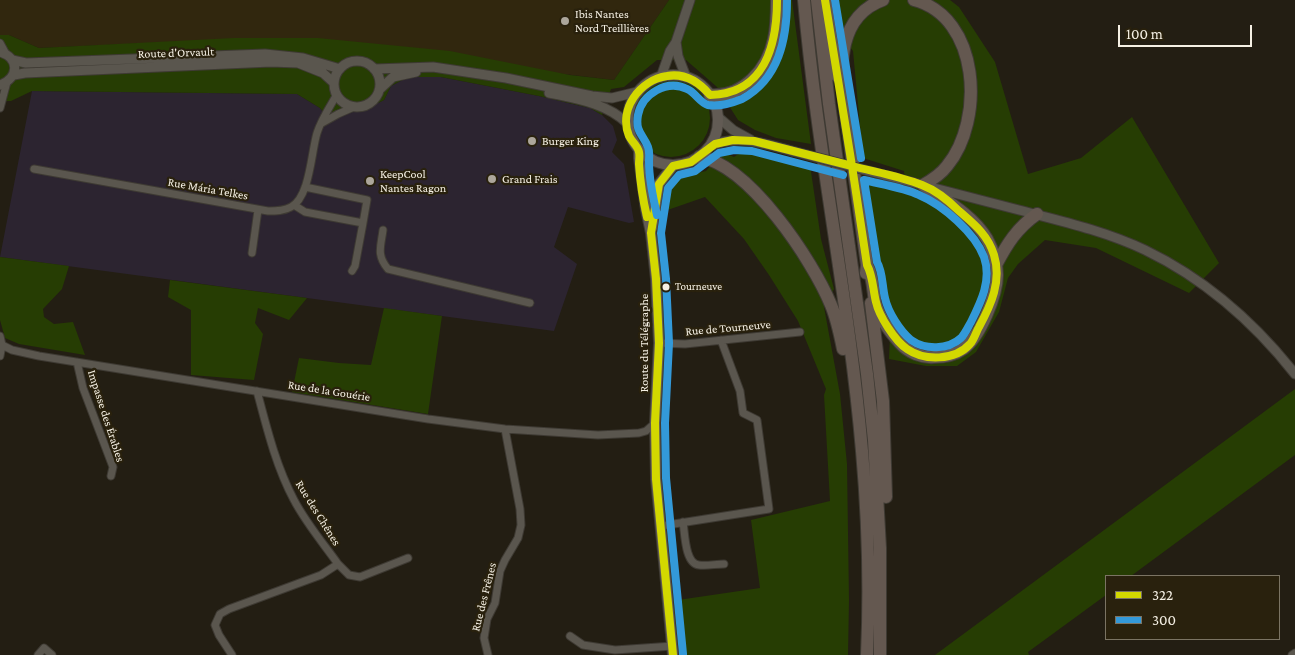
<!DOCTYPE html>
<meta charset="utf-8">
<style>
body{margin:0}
#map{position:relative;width:1295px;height:655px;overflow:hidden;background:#231e13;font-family:"Crimson Pro",serif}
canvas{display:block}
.legend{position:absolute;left:1105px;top:575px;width:175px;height:65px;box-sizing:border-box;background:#29210d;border:1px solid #7b7463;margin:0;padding:6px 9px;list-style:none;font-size:15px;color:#f5f0e4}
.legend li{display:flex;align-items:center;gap:10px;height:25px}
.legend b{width:25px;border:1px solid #7b7463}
.scale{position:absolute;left:1118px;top:25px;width:134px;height:22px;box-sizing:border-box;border:2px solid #f5f0e4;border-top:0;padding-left:6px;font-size:15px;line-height:18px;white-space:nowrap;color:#f5f0e4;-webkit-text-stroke:4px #29210d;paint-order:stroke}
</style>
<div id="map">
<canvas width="1295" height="655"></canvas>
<ul class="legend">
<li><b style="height:6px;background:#d3d800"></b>322</li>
<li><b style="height:6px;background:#3399d9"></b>300</li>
</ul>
<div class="scale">100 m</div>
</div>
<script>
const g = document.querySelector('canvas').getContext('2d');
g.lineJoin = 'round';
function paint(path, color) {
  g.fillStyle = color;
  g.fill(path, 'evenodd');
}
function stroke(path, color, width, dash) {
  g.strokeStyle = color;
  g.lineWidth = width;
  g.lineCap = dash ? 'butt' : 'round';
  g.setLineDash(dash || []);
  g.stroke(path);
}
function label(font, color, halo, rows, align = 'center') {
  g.font = font + ' "Crimson Pro",serif';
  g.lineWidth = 4.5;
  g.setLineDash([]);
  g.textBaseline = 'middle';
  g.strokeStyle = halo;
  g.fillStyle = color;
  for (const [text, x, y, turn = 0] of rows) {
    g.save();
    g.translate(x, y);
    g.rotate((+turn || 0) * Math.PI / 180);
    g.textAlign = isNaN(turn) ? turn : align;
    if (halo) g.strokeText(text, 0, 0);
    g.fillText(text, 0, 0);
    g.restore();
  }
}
paint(new Path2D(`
 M408 77H441L539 96 590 108 602 115 613 126 617 140 612 152 624 164 634 222 629 223 568 207 554 247 577 264 554 331 0 257 32 91 297 94 320 108 331 122 348 111 360 112 384 100 391 86Z`), '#2c2430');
paint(new Path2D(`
 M0 0H669L614 80 262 38 39 48 9 35H0Z`), '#31270e');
paint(new Path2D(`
 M669 0H792L811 144 776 138 755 130 738 120 717 87 686 60H657L624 87 611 89 602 115 590 108 539 96 441 77H408L391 86 384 100 360 112 348 111 331 122 320 108 297 94 32 91 11 101H0V35H9L39 48 234 38H318L450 51 570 75 614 80Z
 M837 0H950L959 7 995 62 1028 174 1081 158 1132 117 1219 263 1189 293 1096 248 1045 240 1018 264 1008 278 999 312 976 352 957 366H926L889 359 891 314 883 294 864 178 905 188 904 171 863 158 853 51 839 34Z
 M632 118a39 39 0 1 1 78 0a39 39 0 1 1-78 0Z
 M744 150 810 165 821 239 834 289 824 307 840 394 847 464 849 600 848 655H683L678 600 760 588 751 520 830 501 824 395 826 389 798 321 769 275 744 239 705 197 659 213 670 179 706 171 722 152 734 157Z
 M0 257 69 266 62 289 43 309 44 317 54 324 73 322 85 355 19 344 5 338 0 320Z
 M170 280 307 298 289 320 258 308 255 323 263 334 254 380 191 375V310L168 297Z
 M384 308 442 316 428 414 292 392 299 358 339 363 371 365Z
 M1295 389V455L1131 576H1106V595L1028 652 1029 655H935Z`), '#263d03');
const minor = new Path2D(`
 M0 43 6 54
 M0 108 7 82
 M322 123 338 114 354 107
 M34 169 268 211C276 211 284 211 291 207 310 197 311 153 317 133 321 120 329 108 336 96
 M294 205 305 212 363 223 367 200 305 187
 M383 230C381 246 376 255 388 269L530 303
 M252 253 258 210
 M352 271 355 266 363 223
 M0 336 2 345 0 356
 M659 343 685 344 800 332
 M0 344 12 350 39 356 428 419 505 429 598 435 639 433 646 431 655 423
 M77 362 83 388 113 467 111 476
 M683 522C685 534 685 564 699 565 707 566 716 564 724 564
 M661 526 769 509 757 420 743 413 740 391 721 340
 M338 564 349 575 360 577 408 558
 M570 636 583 645 615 650 673 646
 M38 655 44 648 52 655
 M232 655 219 635 215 625 220 614 229 609 321 575 338 564C323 543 306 523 294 500 276 466 267 429 257 391
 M488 655 484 638 487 619 495 603 500 571 505 560 518 538 521 525 520 509 505 429
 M1292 655 1295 653`);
const tertiary = new Path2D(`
 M676 42 678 56 686 77
 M0 52C20 58 19 78 0 85
 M12 60 26 63 265 54 303 58 340 69
 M334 84a23 23 0 1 1 46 0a23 23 0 1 1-46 0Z
 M374 69 433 67 506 78 592 96 612 98 637 92
 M14 75 25 73 271 62 298 63 323 73 334 83
 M661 77 670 51 676 42 690 0
 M379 90 393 77 416 72
 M549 93C577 99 606 103 627 123
 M718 117 733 130 751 140
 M709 147C736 133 765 144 792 151
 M884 175C929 187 974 198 1019 210 1061 221 1105 231 1145 250 1205 279 1254 322 1295 374`);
const secondary = new Path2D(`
 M628 120a45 45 0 1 1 90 0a45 45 0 1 1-90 0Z
 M639 151V158L646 210 651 233 656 279 659 343 655 423 656 479 673 655
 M652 228 659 184 673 166`);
const trunk = new Path2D(`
 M804 0C817 151 849 300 862 451 868 518 870 587 867 655
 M817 0 829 104 867 374 874 440 880 548V655
 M825 0 837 76
 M710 95C743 98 768 69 774 39 777 26 777 13 777 0
 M699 157C749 164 813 261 831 305 837 319 840 334 843 349
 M867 265C873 276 873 290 875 302 879 317 890 332 900 343 909 353 922 358 934 357 944 357 955 355 963 349 980 337 997 295 997 275 997 262 993 250 987 239 973 215 945 200 923 185 932 180 941 174 947 166 985 120 980 17 914 0
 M996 265C1007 244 1017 228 1037 214
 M866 273 867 265C861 222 855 179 849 136 845 106 838 74 845 44 850 23 863 7 883 0
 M871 303 883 401 886 497`);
stroke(minor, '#3e3a33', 9);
stroke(tertiary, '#3e3a33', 11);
stroke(secondary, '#3e3a33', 12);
stroke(trunk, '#3e3a33', 14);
stroke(minor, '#5a564e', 7);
stroke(tertiary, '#5a564e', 9);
stroke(secondary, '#625b54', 10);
stroke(trunk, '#645850', 12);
const tertiaryBridge = new Path2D(`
 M792 151 884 175`);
stroke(tertiaryBridge, '#3e3a33', 11, []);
stroke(tertiaryBridge, '#5a564e', 9);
stroke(new Path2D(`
 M825 0 852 166
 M852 166C875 172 900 176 922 185 935 190 949 201 959 211 974 224 988 235 994 255 1002 281 991 305 979 327 976 332 974 340 970 344 955 361 924 361 907 349 895 341 879 316 876 302 873 290 873 276 867 265Z
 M647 217C643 200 640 181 639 164 639 160 640 156 639 152 638 146 632 142 629 136 618 109 640 80 667 76 684 73 699 82 710 95 764 94 777 46 777 0
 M673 655 656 479 655 423 659 343 656 279 651 233 659 184 673 166 691 162 715 144 733 140 754 141 852 166`), '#d3d800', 8);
stroke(new Path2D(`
 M835 0 861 158
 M864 180C880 184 905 188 919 195 943 205 975 233 984 257 992 280 981 302 971 322 968 327 965 334 961 338 948 350 925 350 911 340 900 331 888 312 885 298 882 286 883 272 877 262Z
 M657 215C653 198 649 179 649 162 649 157 650 152 648 147 643 134 635 132 638 115 642 94 667 79 687 89 695 92 700 103 708 105 719 107 732 103 742 99 779 79 787 39 787 0
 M683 654 666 478 665 423 669 343 666 279 661 233 668 188 679 175 695 171 719 153 734 150 752 151 843 175`), '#3399d9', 8);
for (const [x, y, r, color] of [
 [565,21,5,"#aca69b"],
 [532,141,5,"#aca69b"],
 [492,179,5,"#aca69b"],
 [370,181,5,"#aca69b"],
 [666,287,4.5,"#f5f0e4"]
]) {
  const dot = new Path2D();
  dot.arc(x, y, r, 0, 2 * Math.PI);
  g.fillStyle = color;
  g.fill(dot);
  stroke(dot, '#29210d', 2);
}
label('11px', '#f5f0e4', '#29210d', [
 ["Tourneuve",675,287]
], 'left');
label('12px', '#f5f0e4', '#29210d', [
 ["Ibis Nantes",575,14],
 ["Nord Treillières",575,28],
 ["Burger King",542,141],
 ["KeepCool",380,174],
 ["Nantes Ragon",380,188],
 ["Grand Frais",502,179]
], 'left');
label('12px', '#f5f0e4', '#29210d', [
 ["Route d'Orvault",176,53,-2],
 ["Rue Mária Telkes",208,189,10],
 ["Rue de Tourneuve",728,328,-5],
 ["Route du Télégraphe",644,343,-90],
 ["Rue de la Gouérie",329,391,9],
 ["Impasse des Érables",106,416,72],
 ["Rue des Chênes",318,513,58],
 ["Rue des Frênes",484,597,-76]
]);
</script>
